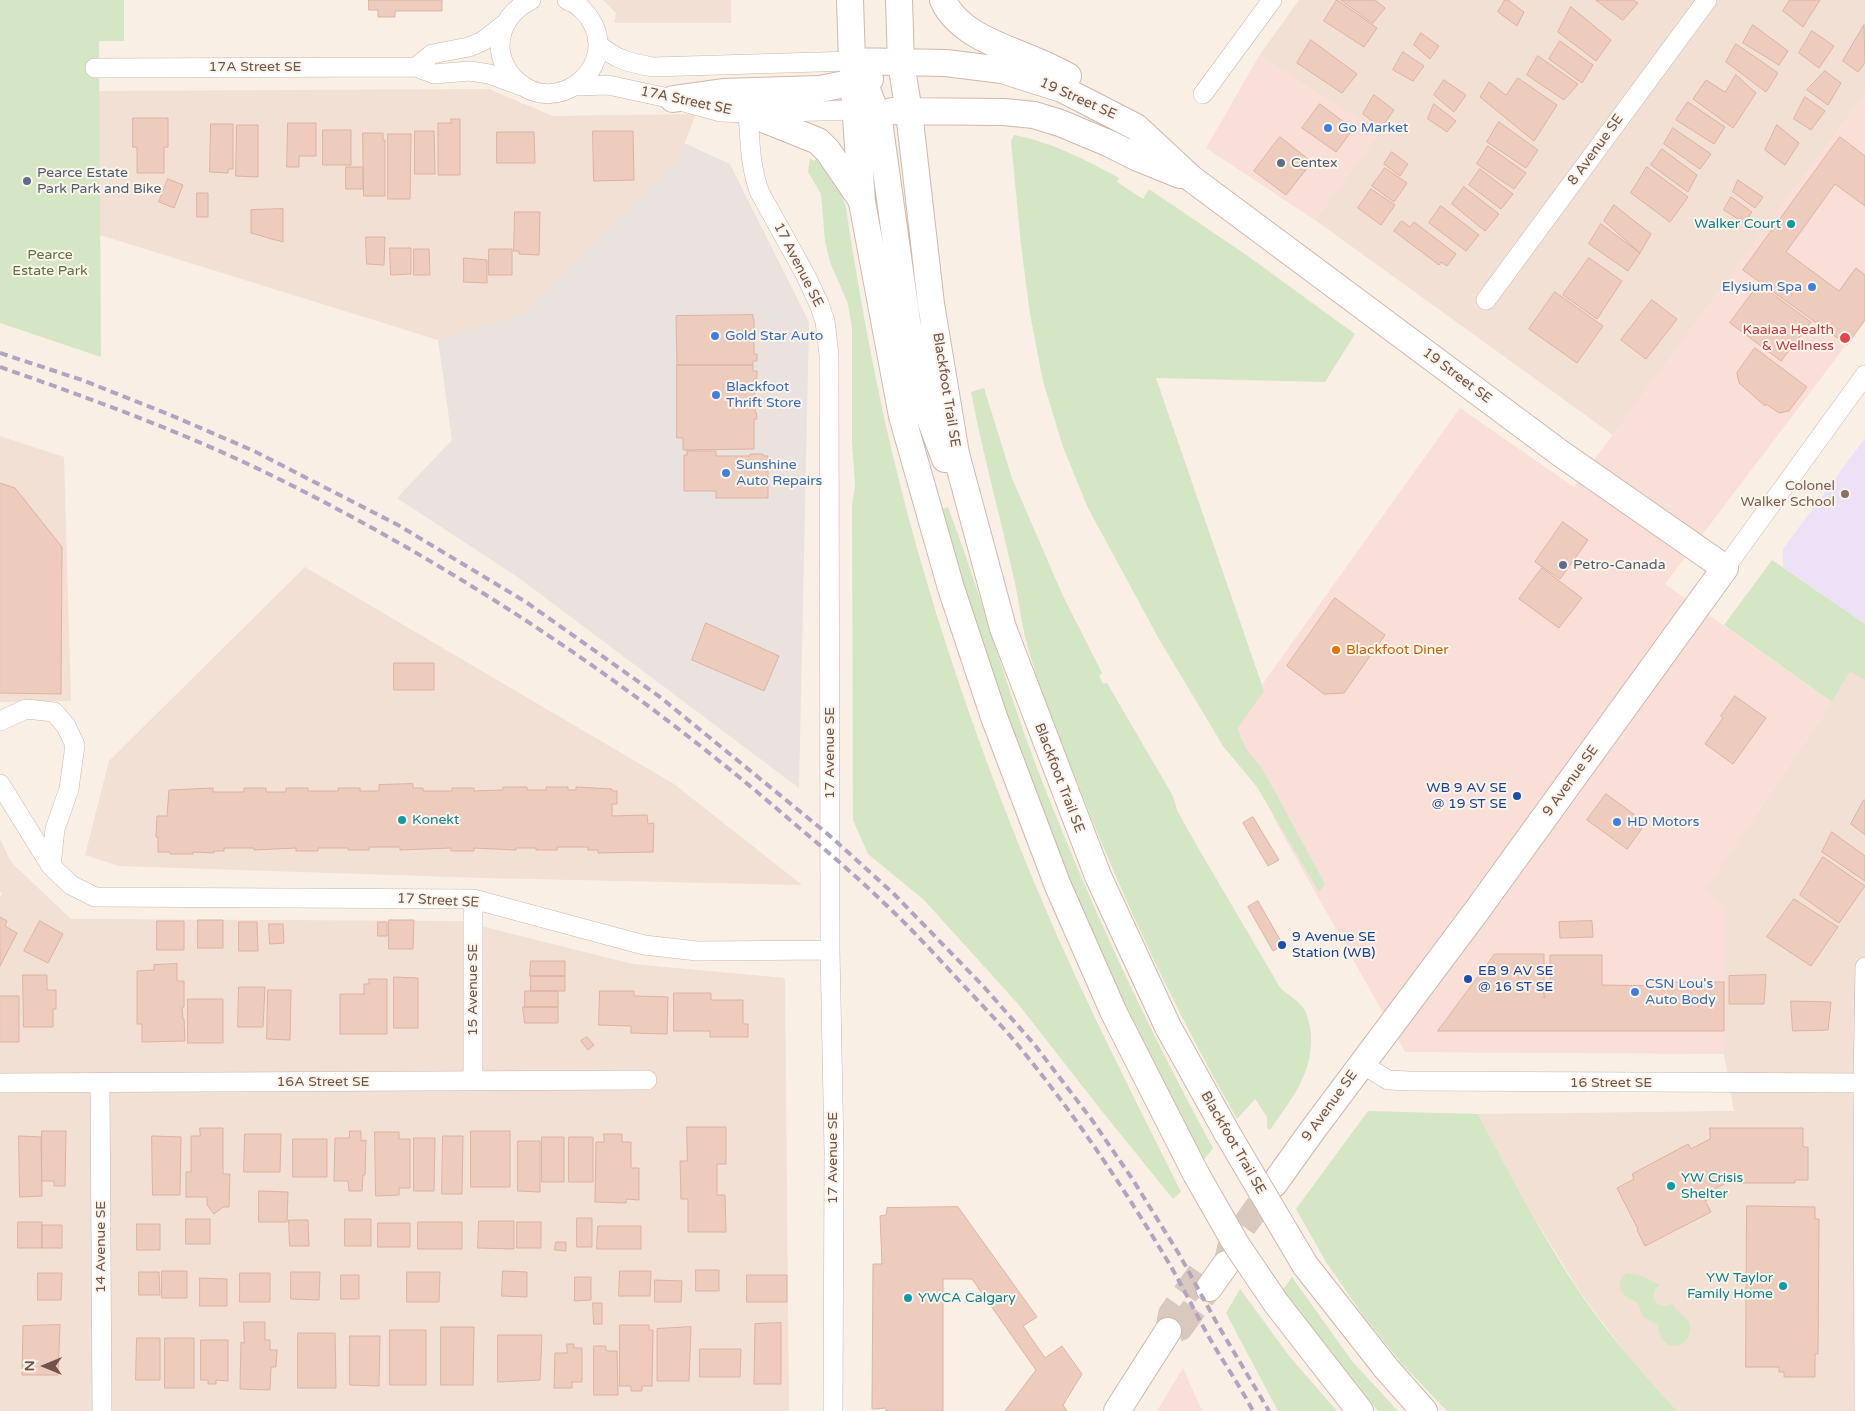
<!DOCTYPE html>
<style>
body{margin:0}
#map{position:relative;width:1865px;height:1411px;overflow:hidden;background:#faefe4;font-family:"Varela Round",sans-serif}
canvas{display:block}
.north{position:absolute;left:20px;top:1341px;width:50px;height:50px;-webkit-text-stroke:4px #fdf4ea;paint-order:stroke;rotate:270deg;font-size:14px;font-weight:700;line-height:20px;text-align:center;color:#70554c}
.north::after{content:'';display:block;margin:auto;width:18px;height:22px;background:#70554c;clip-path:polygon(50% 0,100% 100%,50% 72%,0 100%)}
</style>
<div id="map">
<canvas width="1865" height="1411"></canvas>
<div class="north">N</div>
</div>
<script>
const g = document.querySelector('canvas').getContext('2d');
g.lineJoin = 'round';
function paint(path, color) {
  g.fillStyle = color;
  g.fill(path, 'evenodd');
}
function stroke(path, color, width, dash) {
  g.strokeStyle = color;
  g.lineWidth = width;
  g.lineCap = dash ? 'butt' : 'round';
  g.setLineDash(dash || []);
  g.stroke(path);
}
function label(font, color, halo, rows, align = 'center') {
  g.font = font + ' "Varela Round",sans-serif';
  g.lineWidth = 4;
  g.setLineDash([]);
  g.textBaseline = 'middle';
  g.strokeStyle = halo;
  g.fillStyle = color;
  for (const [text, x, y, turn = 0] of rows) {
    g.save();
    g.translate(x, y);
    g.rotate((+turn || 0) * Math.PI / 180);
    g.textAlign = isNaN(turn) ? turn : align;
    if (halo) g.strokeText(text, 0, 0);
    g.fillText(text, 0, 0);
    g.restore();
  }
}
paint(new Path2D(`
 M603 0H731V23H614L616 13Z
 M1299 0H1865V94L1613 435 1315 220 1379 133 1259 56Z
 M489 89 553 116 696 114 677 162 522 315 438 340 100 235 99 91Z
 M0 436 64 457 71 701 0 702Z
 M305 567 674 784 802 885 484 878 119 866 85 855 109 761Z
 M1850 670 1865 680V1411H1677L1634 1364 1580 1292 1529 1209 1478 1114 1734 1111 1724 1054V909L1704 891 1832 702Z
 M0 839 11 862 71 919 461 921 633 964 785 978 789 1411H0V898L2 893 0 892Z`), '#f1e0d3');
paint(new Path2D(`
 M1259 56 1380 133 1315 220 1206 148Z
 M1865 94V320L1665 584 1832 702 1705 890 1724 909V1054L1405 1052 1278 826 1238 743 1234 724 1460 408 1574 487Z
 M1183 1368 1202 1411H1157Z`), '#f9dfd8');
paint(new Path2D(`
 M684 143 730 164 809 322 799 788 519 578 397 498 452 440 438 340 522 315 677 162Z`), '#eae2de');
paint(new Path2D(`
 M1865 438V624L1783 567V549Z`), '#ece1f6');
paint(new Path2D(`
 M0 0H124V41H99L101 357 0 323Z
 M1014 135C1054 143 1084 159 1119 178L1117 182 1143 199 1149 189 1245 254 1355 334 1325 382 1156 378 1264 691 1237 729 1246 749 1263 770 1325 884 1319 892 1257 787 1223 746 1159 639 1088 508 1063 447 1043 381 1030 314 1021 245 1011 141Z
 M818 157 837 181 846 208C855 267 865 326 877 384 913 560 973 738 1043 903 1085 1002 1134 1097 1181 1192L1173 1199 1101 1110 1019 1005 924 900 868 854 853 820 852 506 855 485 852 442V328L848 304 830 262 825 241 821 194 808 172 810 158 814 161Z
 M984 388 1012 478 1063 596 1102 673 1099 676 1103 684 1107 683 1173 796 1177 810 1193 839 1271 972C1275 978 1278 987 1284 991 1291 997 1299 1001 1304 1009 1308 1015 1310 1027 1311 1034 1313 1075 1291 1099 1270 1130L1267 1128V1117L1255 1099 1237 1119C1176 1012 1124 902 1079 787 1060 740 1040 693 1027 644 1021 623 1019 600 1014 579 1000 516 983 455 971 392Z
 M948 507C981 593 1004 682 1037 768 1087 898 1146 1025 1213 1148L1203 1161 1129 1019 1028 785 938 511Z
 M1772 560 1865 624V680L1850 671 1832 702 1724 625Z
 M1368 1111 1478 1114C1510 1174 1542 1236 1580 1293 1609 1335 1642 1373 1677 1411H1447L1402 1364 1362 1314 1326 1262 1296 1209Z
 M1627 1273 1642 1276 1660 1285 1655 1290 1653 1296 1657 1304 1665 1306 1673 1304C1677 1315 1688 1316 1690 1325 1693 1342 1673 1354 1662 1339 1659 1335 1659 1329 1657 1324L1643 1317 1638 1303C1630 1298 1619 1296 1620 1283 1621 1278 1623 1276 1627 1273Z
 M1292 1277 1352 1361 1398 1411H1378L1359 1389 1282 1291Z
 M1240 1289 1290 1357 1337 1411H1278L1226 1313Z`), '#d5e6c4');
const building = new Path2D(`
 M369 0H442V11H395V17H378V10H369Z
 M1337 0 1377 28 1364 47 1324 21Z
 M1341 0H1375L1385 8 1373 23Z
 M1505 0H1508L1524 12 1517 26 1498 12Z
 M1596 0H1633L1638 3 1623 20Z
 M1790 0H1820L1803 27 1783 11Z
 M1571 7 1611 40 1596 61 1558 32Z
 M1753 25 1788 51 1779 65 1743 43Z
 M1864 25 1865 63 1858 72 1843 61Z
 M1812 31 1834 46 1819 68 1799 53Z
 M1421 33 1439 46 1430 59 1414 45Z
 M1311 40 1357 74 1342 93 1297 63Z
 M1560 41 1593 65 1582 83 1549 59Z
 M1736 44 1778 73 1766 92 1726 62Z
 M1403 52 1424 66 1413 81 1393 70Z
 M1538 56 1578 84 1564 100 1527 75Z
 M1825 71 1841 83 1828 105 1807 90Z
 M1736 75 1756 93 1733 128 1693 99 1706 80 1725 92Z
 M1518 78 1557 105 1534 141 1480 97 1489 82 1506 95Z
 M1444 80 1466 95 1454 112 1434 95Z
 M1374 95 1394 110 1381 128 1363 114Z
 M1805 97 1825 111 1811 130 1794 119Z
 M1688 102 1725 127 1714 144 1676 120Z
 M1320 104 1353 129 1336 152 1302 128Z
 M1434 104 1456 121 1447 132 1428 119Z
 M133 118H168V147H164V173H137V147H133Z
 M451 119H460V175H438V123H451Z
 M1499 122 1538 150 1526 168 1487 142Z
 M288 123H316V156H299V167H287Z
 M211 124H233V169H228V173L210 172Z
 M237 125H258V177L236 176Z
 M1777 125 1799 143 1785 165 1765 150Z
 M1673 128 1711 154 1700 169 1664 144Z
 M323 130H351V165H323Z
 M415 131H434L435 174H415Z
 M593 131H633L634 180 594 181Z
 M497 132H534L535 163H497Z
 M363 133H383V140H385V196H364Z
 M388 134H411L410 199H388Z
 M1280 137 1312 162 1286 195 1254 171Z
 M1840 137 1865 156V206L1835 184 1786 252 1839 291 1856 268 1865 275V320L1847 345 1743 270Z
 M1488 146 1526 173 1514 189 1477 164Z
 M1662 149 1697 175 1688 192 1651 165Z
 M1392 152 1408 164 1400 176 1384 164Z
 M346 167H363V189H346Z
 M1647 167 1688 197 1670 222 1631 193Z
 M1385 168 1407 183 1394 202 1372 186Z
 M1480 169 1513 194 1501 209 1469 185Z
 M168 179 183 185 174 208 159 202Z
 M1738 180 1763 197 1755 208 1733 192Z
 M1464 187 1499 214 1485 231 1452 204Z
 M1371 189 1395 205 1381 225 1358 208Z
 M197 193H208V217H197Z
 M1731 197 1752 212 1744 223 1724 210Z
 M1614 205 1651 234 1640 253 1604 221Z
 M1441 206 1479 235 1466 251 1429 223Z
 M283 209V242L251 233V210Z
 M515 212H540L539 255 519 254V251H514Z
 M1402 221 1410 227 1414 222 1456 254 1447 266 1441 262 1439 265 1394 231Z
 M1601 224 1640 253 1628 271 1589 244Z
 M366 237H385L384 265 367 264Z
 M390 248H411V274L391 275Z
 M414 249H429L430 275H414Z
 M489 249H512V275H489Z
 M464 258 487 260V283L464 282Z
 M1589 258 1622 281 1597 319 1563 295Z
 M1759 284 1811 322 1781 361 1730 323Z
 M1555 292 1603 326 1577 363 1529 329Z
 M1652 300 1677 319 1646 359 1621 340Z
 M753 315V319H754V354H757V361H753V365H677L676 316Z
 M1755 348 1807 387 1789 411 1779 413 1766 404 1765 406 1739 383 1737 373Z
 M677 365H753V371H757V379H754L755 412H756L757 419H754V449L683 450V438H677Z
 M687 451H716V456H750V454H763V456H768V498H716V491H684V455H687Z
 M0 483 15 488 62 547 61 694 0 693Z
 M1563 522 1588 540 1560 579 1535 562Z
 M1542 568 1582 598 1559 628 1519 599Z
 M1335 598 1385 635 1344 693 1324 694 1287 666Z
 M706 623 779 656 764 691 692 660Z
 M394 663H434V690H394Z
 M1735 696 1766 718 1733 764 1705 744 1723 718 1721 716Z
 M413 784V788H423V791H452V788H474V791L503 790V787H527V790H546V787H568V790H576V787L612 789V791H617V804H612V816L647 815 648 824 654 823 653 852 598 853V850H588V847H557V850H536V848H516V850L474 848V851H451V848L400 850V847H369V850H348V848H318V851H296V848L254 850V848H224V851H214V853L193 852V854H170V852H158V837H156L157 816H167L169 790 213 788V792H244V788H266V792H286V788H308V791H338V788H360V791H379V785Z
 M1606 794 1646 823 1627 849 1587 820Z
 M1864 800H1865V835L1851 824Z
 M1253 817 1279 860 1268 866 1243 823Z
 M1832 832 1865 856V881L1822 852Z
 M1823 857 1865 886 1839 923 1800 895Z
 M1794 899 1838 927 1811 966 1767 937Z
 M1258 901 1283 945 1273 951 1248 907Z
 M0 917 7 921 5 926 17 933 0 966Z
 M198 920H223V948H198Z
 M389 920H414L413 949H389Z
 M40 921 63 934 48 963 24 951Z
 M157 921H184V950H157Z
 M1592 921 1593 937 1560 938 1559 922Z
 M239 922H257L258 951H239Z
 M378 922H387V936H378Z
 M269 924H283L284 943 270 944Z
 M1495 954H1544V998H1545V985H1550V955H1602V985L1668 986V982H1724V1031H1438Z
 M531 961H565V976H530Z
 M177 964V981H184V1007L182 1008 183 1019H184L185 1041 142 1042V1024H137V971L154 970V965Z
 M23 975H47V990H56V1009H53V1027H24Z
 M1766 975 1764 1004H1729V976Z
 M531 976H565V991H531Z
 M394 977 418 978V1028H394Z
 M369 979H387V1034H340V994H364V984H369Z
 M239 987H265L263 1027H238Z
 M268 990H291L290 1040 267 1039Z
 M525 991H558V1007H525Z
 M600 991H634V996L668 997 667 1034 631 1033V1026L599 1025Z
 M674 993H711V1000H743V1024H748V1037H710V1031H674Z
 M0 996H19V1042H0Z
 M188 999H223V1043H188Z
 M1791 1001 1831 1002 1828 1030 1793 1031Z
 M523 1007H558V1023H525Z
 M587 1037 594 1045 588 1050 581 1041Z
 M687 1127H726V1164H717V1195H725L726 1232H688V1199H681L680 1161H687Z
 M200 1128H223V1174H230L229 1207H223L214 1214 207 1205V1197H186V1172H191V1136H200Z
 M1710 1128H1803V1147H1808V1180H1795V1183H1726L1713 1190 1716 1195 1705 1201 1711 1212 1645 1246 1637 1230 1638 1229 1617 1188 1634 1179 1632 1174 1688 1144 1691 1149 1710 1139Z
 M42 1131H66L65 1186H54V1181H42Z
 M350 1131H361V1141L366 1140 365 1175H363L362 1191H349L348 1181H334L335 1138H349Z
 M471 1131H510V1187H471Z
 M375 1132H399V1139H410V1188H399V1195L376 1196Z
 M245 1134H281L280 1172H244Z
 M604 1134H622V1142H631V1168H639V1200L626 1199V1203L595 1202 596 1142H604Z
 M19 1136 41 1137 42 1196 20 1197Z
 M152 1136 181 1137 180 1195H153Z
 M443 1136H463L462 1194H442Z
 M542 1137H564V1182H542Z
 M569 1137H593V1182H569Z
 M414 1138H435L434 1191H414Z
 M293 1139H327V1177H293Z
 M518 1141H540V1192L518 1191Z
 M259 1191 288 1192 287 1222H259Z
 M1747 1206 1815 1207V1219H1819L1818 1354H1815V1377H1784V1372H1779V1367H1746Z
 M958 1207 1037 1317 1023 1326 1045 1358 1062 1346 1082 1374 1063 1405 1067 1411H1005L1036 1370 972 1279H943V1411H886V1408L872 1409 873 1264H882L880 1216 886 1215 887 1208Z
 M577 1218H592V1247H577Z
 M186 1219H210V1244H186Z
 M345 1219H371V1246H345Z
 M289 1220H308L309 1246H290Z
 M479 1221H514V1249L478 1248Z
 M18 1222H42V1248H18Z
 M418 1222H462V1249H418Z
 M517 1222H541V1248H517Z
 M378 1223H410V1247H378Z
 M137 1224H160V1250H137Z
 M42 1225H62V1248H42Z
 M598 1226H641V1249H597Z
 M556 1242H566V1251L555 1250Z
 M696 1270H719V1291H696Z
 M162 1271H187V1298H162Z
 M503 1271 527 1272V1297L502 1296Z
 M620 1271H651L650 1296H619Z
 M139 1272H159L160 1295H139Z
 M291 1272H320L319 1300 291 1299Z
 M407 1272H440L439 1302H407Z
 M38 1273H62L61 1300H38Z
 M240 1273H270V1302H240Z
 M341 1275H359V1299H341Z
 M747 1275H787V1302H747Z
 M575 1277H591V1300L575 1301Z
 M200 1278 227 1279V1306H200Z
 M655 1280 682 1281 681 1302H655Z
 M593 1303H602V1324H594Z
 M244 1322H265V1340H270V1350H277L276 1367H271L270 1390 240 1389 241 1342 244 1343Z
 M781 1323V1384H754L755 1324Z
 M60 1325 58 1375H22L23 1326Z
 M620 1325H649V1330H653L652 1386H642V1391H631V1386H620Z
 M441 1327H474L473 1385H441Z
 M691 1327 689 1381H657V1329Z
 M390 1330H426V1385H390Z
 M298 1333H335L336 1388H298Z
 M498 1335H542L540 1380 498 1382Z
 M350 1336H380L379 1386 350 1385Z
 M137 1338H160V1380H136Z
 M165 1338H194V1388H165Z
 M201 1340H228V1381L216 1380V1384H208V1380H201Z
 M567 1344H574V1348H582V1382H572V1388H554L555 1353H567Z
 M594 1346H606V1351H617L618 1395H594Z
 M700 1349H741L740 1377H700Z`);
paint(building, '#edccbe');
stroke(building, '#deb2a0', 1);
stroke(new Path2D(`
 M1227 1261 1231 1244 1274 1184
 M1200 1273 1171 1314 1168 1331 1180 1328 1209 1288`), '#d8c8be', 26, [26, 13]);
const minor = new Path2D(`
 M531 0C513 9 501 24 500 45 500 59 507 73 518 82 555 115 614 72 594 26 588 14 579 4 567 0
 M598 44C616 60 630 63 653 67L852 61
 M416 67 432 54 469 47 483 41 506 23
 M95 68 416 67 434 74 470 71 489 74 522 86
 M577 86 608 85 673 99 721 112 748 113 856 110
 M1203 94 1272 0
 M748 113C750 140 750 168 760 193L806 276 819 304 825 321 829 355 830 950 834 1151 833 1411
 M1486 300 1707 0
 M1725 568 1865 375
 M0 721 26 709 54 712 66 726 75 745 69 789 55 829 51 866
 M0 784 51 866 71 885 95 897 473 899 644 945 697 951 830 950
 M473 899V1081
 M1362 1064 1388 1080 1409 1081 1865 1083
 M0 1083 647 1080
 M100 1083 102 1411
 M1864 1411 1863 1083 1865 967`);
const secondary = new Path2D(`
 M850 0 852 61 862 202 902 416 951 588 994 717 1058 886 1114 1013 1196 1174
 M899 0 901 63 909 112 931 304 956 454 1003 628 1098 876 1168 1027 1227 1133
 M943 0C958 35 1005 47 1036 61 1047 65 1057 71 1068 76
 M852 61 946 63 1002 70 1062 89 1136 127 1192 179 1560 453 1725 568 1478 909 1312 1131 1274 1184
 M859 75 868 92 879 121 907 321 927 411 945 459
 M673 99 723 92 820 89 870 79
 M892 111 1004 112 1034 115 1060 123 1108 143 1138 158 1180 175
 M748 113 818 141 828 151 862 201
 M1305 1265 1386 1368 1424 1411
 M1209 1288 1226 1264
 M1276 1303 1360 1411
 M1117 1411 1168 1331`);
stroke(minor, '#cab6ab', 20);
stroke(secondary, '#cfb8ac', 28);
stroke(minor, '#fff', 19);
stroke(secondary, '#fff', 26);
stroke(new Path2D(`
 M0 353 82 380 168 414 254 451 398 525 526 602 660 697 830 836 894 894 984 987 1034 1044 1092 1120 1133 1180 1179 1254 1219 1327 1269 1411
 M0 367C95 400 191 435 281 480 465 572 634 685 790 820 822 847 854 874 884 903 913 930 939 959 966 988 983 1006 1001 1025 1017 1044 1074 1113 1124 1188 1170 1265 1184 1289 1196 1314 1210 1339 1224 1363 1240 1386 1253 1411`), '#b1a4c2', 4, [8, 5]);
const secondaryBridge = new Path2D(`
 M1227 1133 1305 1265
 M1196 1174 1236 1244 1276 1303`);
stroke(secondaryBridge, '#cfb8ac', 28, []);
stroke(secondaryBridge, '#fff', 26);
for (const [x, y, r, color] of [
 [1328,128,5,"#3f7fe0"],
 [1281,163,5,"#5c6f8a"],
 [27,181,5,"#5c6f8a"],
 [1791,224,5,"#0f9aa8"],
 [1812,287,5,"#3f7fe0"],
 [715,336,5,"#3f7fe0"],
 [1845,338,6,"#e0444e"],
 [716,395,5,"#3f7fe0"],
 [726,473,5,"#3f7fe0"],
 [1845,494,5,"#8d6e63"],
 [1563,565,5,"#5c6f8a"],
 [1336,650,5,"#e8710a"],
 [1517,796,5,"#1a4fb4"],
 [402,820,5,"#0f9aa8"],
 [1617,822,5,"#3f7fe0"],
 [1282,945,5,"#1a4fb4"],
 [1468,979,5,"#1a4fb4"],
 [1635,992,5,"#3f7fe0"],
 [1671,1186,5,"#0f9aa8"],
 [1783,1286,5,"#0f9aa8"],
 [908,1298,5,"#0f9aa8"]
]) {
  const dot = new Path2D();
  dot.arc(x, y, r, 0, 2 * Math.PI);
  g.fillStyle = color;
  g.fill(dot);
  stroke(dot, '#fdf4ea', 2);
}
label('14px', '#70554c', '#fdf4ea', [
 ["17A Street SE",255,67],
 ["19 Street SE",1078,99,24],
 ["17A Street SE",686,101,12],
 ["8 Avenue SE",1596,150,-54],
 ["17 Avenue SE",798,265,63],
 ["19 Street SE",1457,376,37],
 ["Blackfoot Trail SE",946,390,81],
 ["17 Avenue SE",830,753,-90],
 ["Blackfoot Trail SE",1059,778,69],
 ["9 Avenue SE",1571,781,-54],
 ["17 Street SE",438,901,3],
 ["15 Avenue SE",473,990,-90],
 ["16A Street SE",323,1082],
 ["16 Street SE",1611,1083],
 ["9 Avenue SE",1330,1106,-54],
 ["Blackfoot Trail SE",1233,1143,60],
 ["17 Avenue SE",833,1158,-90],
 ["14 Avenue SE",101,1247,-90]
]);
label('14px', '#366cbe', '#fdf4ea', [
 ["Go Market",1338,128],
 ["Elysium Spa",1802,287,"right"],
 ["Gold Star Auto",725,336],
 ["Blackfoot",726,387],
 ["Thrift Store",726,403],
 ["Sunshine",736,465],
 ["Auto Repairs",736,481],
 ["HD Motors",1627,822],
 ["CSN Lou's",1645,984],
 ["Auto Body",1645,1000]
], 'left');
label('14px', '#4e5e75', '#fdf4ea', [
 ["Centex",1291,163],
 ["Pearce Estate",37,173],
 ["Park Park and Bike",37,189],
 ["Petro-Canada",1573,565]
], 'left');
label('14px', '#0d838f', '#fdf4ea', [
 ["Walker Court",1781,224,"right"],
 ["Konekt",412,820],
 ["YW Crisis",1681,1178],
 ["Shelter",1681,1194],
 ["YW Taylor",1773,1278,"right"],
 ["Family Home",1773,1294,"right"],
 ["YWCA Calgary",918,1298]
], 'left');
label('14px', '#587545', '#fdf4ea', [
 ["Pearce",50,255],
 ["Estate Park",50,271]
]);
label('14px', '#be3a42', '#fdf4ea', [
 ["Kaaiaa Health",1834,330],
 ["& Wellness",1834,346]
], 'right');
label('14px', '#785e54', '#fdf4ea', [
 ["Colonel",1835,486],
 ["Walker School",1835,502]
], 'right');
label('14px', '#c56008', '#fdf4ea', [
 ["Blackfoot Diner",1346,650]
], 'left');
label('14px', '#164399', '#fdf4ea', [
 ["WB 9 AV SE",1507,788,"right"],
 ["@ 19 ST SE",1507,804,"right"],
 ["9 Avenue SE",1292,937],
 ["Station (WB)",1292,953],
 ["EB 9 AV SE",1478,971],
 ["@ 16 ST SE",1478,987]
], 'left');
</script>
